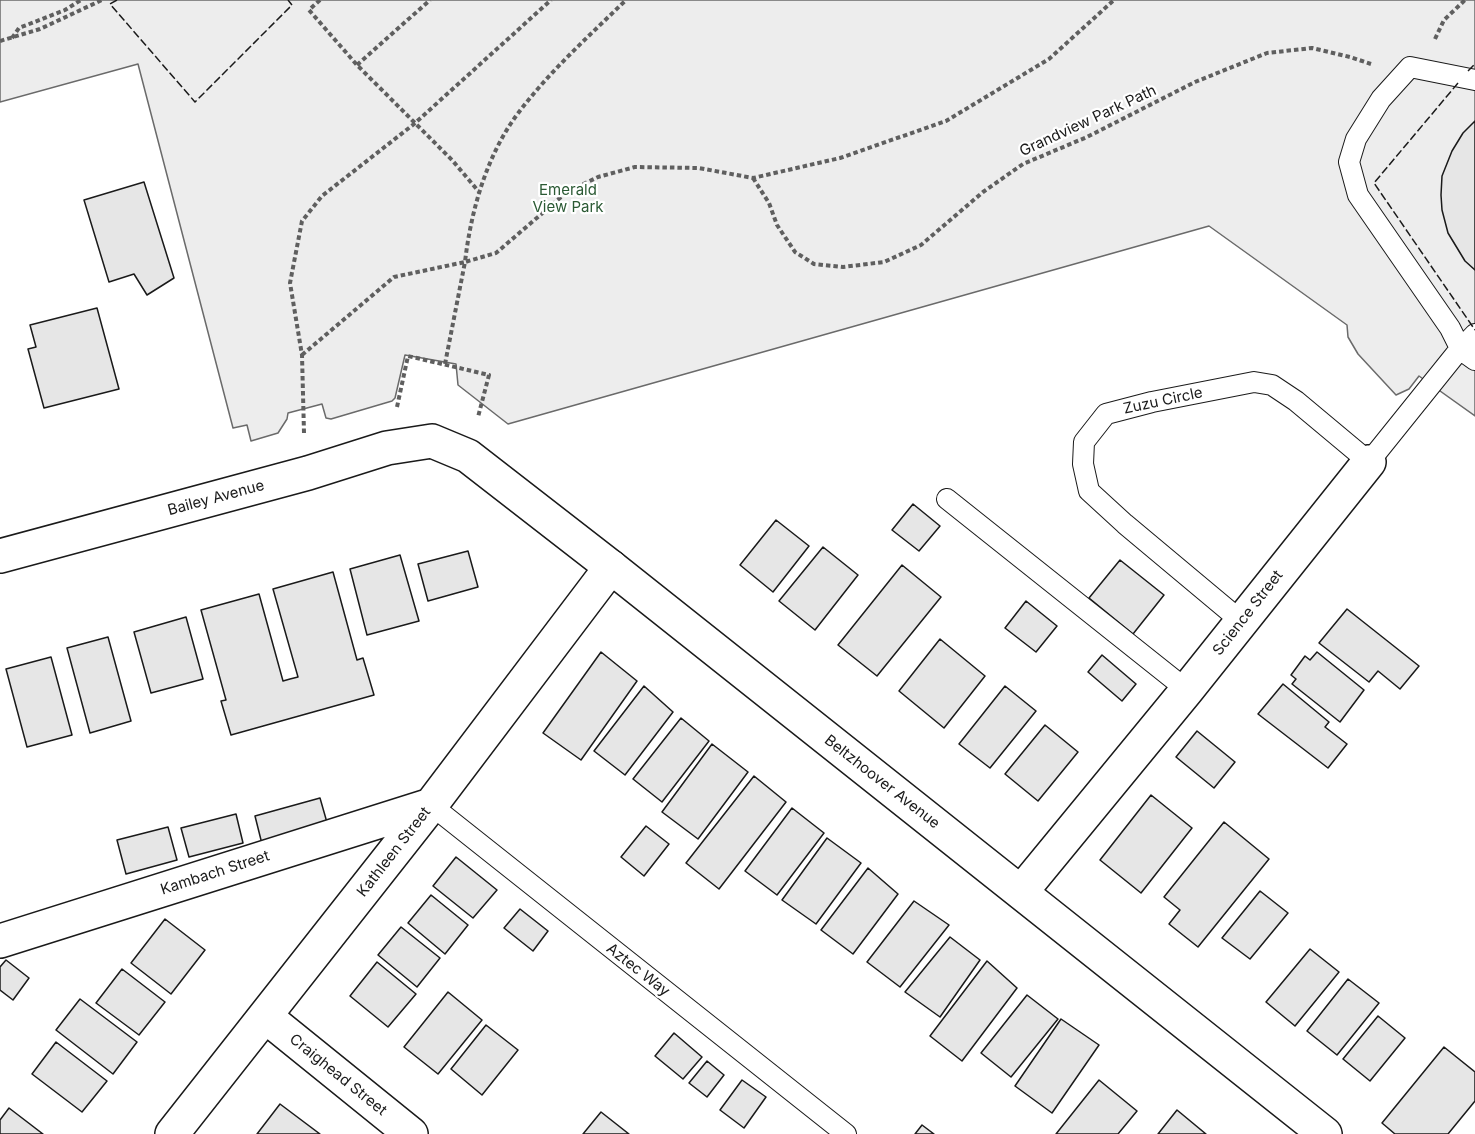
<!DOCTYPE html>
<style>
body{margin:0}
canvas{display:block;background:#fff}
</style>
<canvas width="1475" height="1134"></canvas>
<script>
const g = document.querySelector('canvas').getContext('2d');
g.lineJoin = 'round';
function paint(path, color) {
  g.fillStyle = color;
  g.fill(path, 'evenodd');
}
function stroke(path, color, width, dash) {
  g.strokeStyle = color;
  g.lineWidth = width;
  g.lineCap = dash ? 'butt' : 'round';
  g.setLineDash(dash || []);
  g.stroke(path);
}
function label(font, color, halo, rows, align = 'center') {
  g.font = font + ' Inter,sans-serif';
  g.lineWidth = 4.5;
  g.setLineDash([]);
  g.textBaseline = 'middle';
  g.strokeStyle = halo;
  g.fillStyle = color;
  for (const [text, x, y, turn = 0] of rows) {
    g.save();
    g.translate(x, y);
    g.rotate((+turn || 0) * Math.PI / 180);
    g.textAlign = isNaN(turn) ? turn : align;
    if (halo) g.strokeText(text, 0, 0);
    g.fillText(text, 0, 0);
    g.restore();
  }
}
const built = new Path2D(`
 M0 0H1475V416L1419 376 1409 389 1396 395 1358 354 1348 337 1347 325 1209 226 508 424 458 385 456 364 405 355 395 398 392 401 331 419 326 418 322 404 288 413 287 419 278 433 251 441 247 425 233 428 138 64 0 102Z`);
paint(built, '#ededed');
stroke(built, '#6a6a6a', 1.5);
const building = new Path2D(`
 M1475 121V270L1465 261 1448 233 1442 210 1441 195 1442 176 1452 151 1463 133Z
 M144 182 174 278 147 295 134 274 109 282 84 200Z
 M97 308 119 389 44 408 28 349 36 347 30 325Z
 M913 504 940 526 919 551 892 530Z
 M776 520 809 546 773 592 740 565Z
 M823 547 858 575 815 630 779 601Z
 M468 551 478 587 428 601 418 564Z
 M400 555 419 621 367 635 350 569Z
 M1120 560 1164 595 1133 634 1089 598Z
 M902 565 941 597 877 676 838 645Z
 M333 572 357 660 363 658 374 695 231 735 221 701 226 700 201 610 259 594 283 681 290 679 298 677 273 589Z
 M1026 601 1057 626 1036 652 1005 628Z
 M1347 609 1419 666 1400 689 1378 671 1369 682 1319 643Z
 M186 617 203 679 151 693 134 632Z
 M108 637 131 721 90 733 67 648Z
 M940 639 985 676 944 728 899 691Z
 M601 652 637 681 581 760 543 733Z
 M1317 652 1364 690 1340 722 1292 684 1296 679 1291 675 1305 656 1310 660Z
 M1102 655 1136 684 1122 701 1088 672Z
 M51 657 72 735 27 747 6 669Z
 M1283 684 1329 722 1325 727 1347 744 1328 768 1258 714Z
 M644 686 673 712 625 775 594 751Z
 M1005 686 1036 711 990 768 959 744Z
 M681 718 709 741 662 802 633 779Z
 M1045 725 1078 752 1038 801 1005 774Z
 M1197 731 1235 762 1214 788 1176 757Z
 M712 744 748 772 698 839 662 812Z
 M754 776 786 802 719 889 686 863Z
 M1151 795 1192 828 1141 893 1100 860Z
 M320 798 328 826 262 844 255 816Z
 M792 808 824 833 777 895 745 871Z
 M236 814 243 843 189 857 181 828Z
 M1224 822 1269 859 1198 947 1169 924 1180 910 1164 897Z
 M646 826 669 844 644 876 621 857Z
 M168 827 177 860 126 874 117 840Z
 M827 838 861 863 816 924 782 900Z
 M456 857 497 890 473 918 433 886Z
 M868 868 898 894 853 954 821 930Z
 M1260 891 1288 913 1250 959 1222 938Z
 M431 895 468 925 445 954 408 923Z
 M914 901 949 925 900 987 867 962Z
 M520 909 548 931 533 951 504 928Z
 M165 919 205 950 171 994 131 963Z
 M401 927 440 958 417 987 378 955Z
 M950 937 980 960 940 1017 905 992Z
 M1310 949 1339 972 1295 1026 1266 1002Z
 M6 960 29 978 13 1000 0 990V967Z
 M987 961 1017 988 962 1061 930 1036Z
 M377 962 416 994 388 1027 350 996Z
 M122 969 165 1002 139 1035 96 1003Z
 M1348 979 1379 1003 1337 1055 1307 1031Z
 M448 992 482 1020 438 1074 404 1047Z
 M1027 995 1058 1019 1011 1077 981 1053Z
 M80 999 137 1042 113 1074 56 1030Z
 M1378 1016 1405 1038 1370 1081 1343 1059Z
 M1061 1019 1099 1045 1052 1113 1015 1086Z
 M486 1025 518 1050 482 1095 451 1069Z
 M674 1033 702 1057 683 1079 655 1056Z
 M56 1042 107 1081 82 1112 32 1074Z
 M1444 1047 1475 1072V1101L1448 1134H1395L1382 1123Z
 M707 1061 724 1075 707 1097 689 1083Z
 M742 1080 766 1097 744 1128 720 1110Z
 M1099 1080 1137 1111 1118 1134H1056Z
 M280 1104 320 1134H257Z
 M9 1108 43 1134H0V1120Z
 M1177 1110 1206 1134H1158Z
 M601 1112 629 1134H583Z
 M922 1125 934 1134H915Z`);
paint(building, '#e6e6e6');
stroke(building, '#1a1a1a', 1.5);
const service = new Path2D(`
 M1475 80 1410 67 1381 99 1356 139 1349 162 1358 195 1450 328 1461 350 1475 360
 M947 499 1187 690
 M1241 621 1125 524 1089 491 1083 464 1084 442 1106 414 1152 402 1254 382 1272 385 1296 401 1369 462 1455 355 1475 334
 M431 805 846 1134`);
const minor = new Path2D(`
 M1021 892 1187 690 1369 462
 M0 941 431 805
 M265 1016 411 1134
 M172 1134 431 805 611 567`);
const tertiary = new Path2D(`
 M0 556 308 473 387 448 432 441 468 456 611 567 1325 1134`);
stroke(service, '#1a1a1a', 22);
stroke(minor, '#1a1a1a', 36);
stroke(tertiary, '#1a1a1a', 36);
stroke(new Path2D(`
 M320 0 309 10 357 65 452 160 480 193
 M12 38 19 28 65 10 81 0
 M1435 39 1444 20 1465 0
 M0 41 40 29 102 0
 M357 65 430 0
 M753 178 769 203 777 225 795 252 814 264 843 267 884 262 921 245 983 192 1023 164 1087 137 1195 82 1267 53 1312 48 1350 57 1371 64
 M302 355 394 277 465 262C471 210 487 154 519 112 550 71 589 36 626 0
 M445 364 465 262 496 253 567 192 598 177 635 167 699 168 753 178 840 158 946 121 1049 59 1114 0
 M397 407 408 356 489 375 478 417
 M304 433 302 355 290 283 302 221 322 196 414 124 551 0`), '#5f5f5f', 4, [4.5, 3]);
stroke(service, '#fff', 20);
stroke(minor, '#fff', 33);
stroke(tertiary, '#fff', 33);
stroke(new Path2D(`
 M117 0 110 4 195 102 292 5 288 0
 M1468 71 1475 64
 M1458 83 1374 183 1475 330`), '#1a1a1a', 1.5, [8, 3]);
label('15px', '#1a1a1a', '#fff', [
 ["Grandview Park Path",1088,121,-25],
 ["Zuzu Circle",1163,401,-12],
 ["Bailey Avenue",216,498,-15],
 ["Science Street",1248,613,-52],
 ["Beltzhoover Avenue",882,782,38],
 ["Kathleen Street",394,852,-52],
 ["Kambach Street",215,873,-18],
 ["Aztec Way",638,970,38],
 ["Craighead Street",338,1075,39]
]);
label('15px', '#2b5a34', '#fff', [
 ["Emerald",568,190],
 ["View Park",568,207]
]);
</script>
